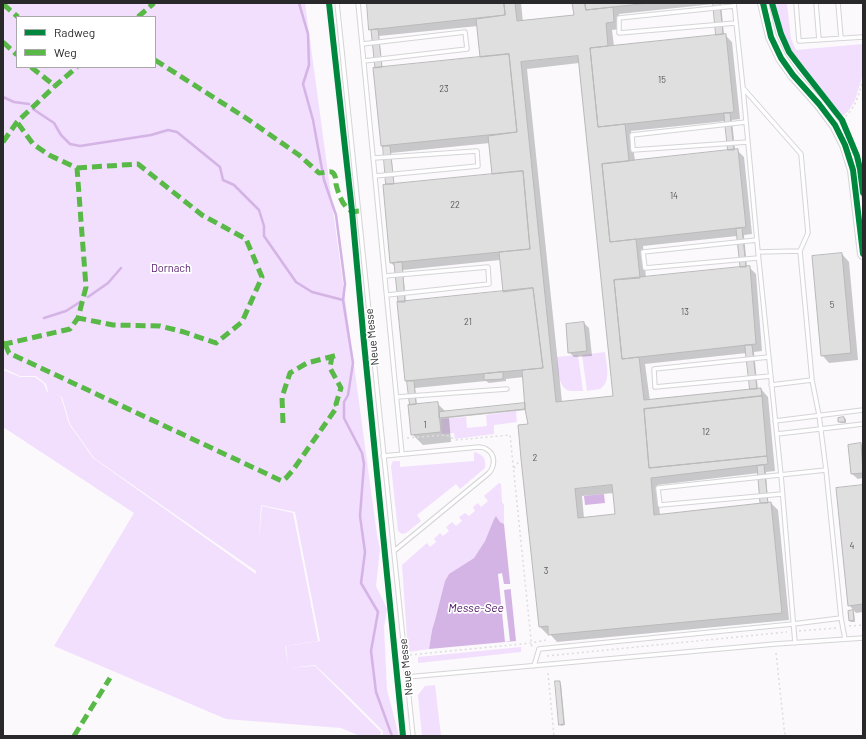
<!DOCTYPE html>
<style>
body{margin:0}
#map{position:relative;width:866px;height:739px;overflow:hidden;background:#fbf9fc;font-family:Barlow,sans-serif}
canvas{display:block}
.frame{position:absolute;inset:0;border:4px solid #29282a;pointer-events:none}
.legend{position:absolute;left:16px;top:16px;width:140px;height:52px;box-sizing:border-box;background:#fff;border:1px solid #a9a9aa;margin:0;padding:5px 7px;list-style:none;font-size:12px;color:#29282a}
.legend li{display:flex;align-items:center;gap:8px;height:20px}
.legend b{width:20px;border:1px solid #a9a9aa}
</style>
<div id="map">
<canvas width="866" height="739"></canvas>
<div class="frame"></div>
<ul class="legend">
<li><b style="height:5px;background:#00873e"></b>Radweg</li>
<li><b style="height:5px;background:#58b947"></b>Weg</li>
</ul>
</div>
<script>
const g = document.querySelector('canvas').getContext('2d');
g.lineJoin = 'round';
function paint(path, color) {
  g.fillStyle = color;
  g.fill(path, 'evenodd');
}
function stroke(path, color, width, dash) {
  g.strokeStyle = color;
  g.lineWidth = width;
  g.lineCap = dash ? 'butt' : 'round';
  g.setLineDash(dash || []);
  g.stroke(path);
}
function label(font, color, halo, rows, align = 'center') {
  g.font = font + ' Barlow,sans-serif';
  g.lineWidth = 3.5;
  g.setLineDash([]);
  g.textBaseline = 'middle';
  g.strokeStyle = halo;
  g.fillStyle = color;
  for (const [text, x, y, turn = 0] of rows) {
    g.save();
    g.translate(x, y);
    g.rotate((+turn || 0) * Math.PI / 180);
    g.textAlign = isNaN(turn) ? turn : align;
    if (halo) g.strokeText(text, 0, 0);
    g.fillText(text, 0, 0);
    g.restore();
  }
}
paint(new Path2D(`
 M3 3H305L377 535 380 549 376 586 387 609 384 627 387 690 399 736H383V731L350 698 315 665 288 668 315 666 381 732 380 736H360L341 728 226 719 54 646 134 513 3 427V370L20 377H35L44 384 47 392H48L46 384 36 376H20L3 368ZM17 17H155V67H17ZM50 392 62 397 70 424 94 458 256 571V574L93 458 69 424 61 397ZM261 505 295 512 320 641 286 646 288 666 285 646 318 641 293 513 262 506 259 539Z
 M774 3H787L791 39 796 50 863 44V74L855 100 849 110 842 117 791 51 782 33 777 17Z
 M605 352C606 363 612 382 600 389 597 390 591 390 587 391L582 355Z
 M578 355 583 391C579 391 574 391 570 391 557 388 558 367 557 357Z
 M516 411 517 422 494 425V434L455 439 454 433 442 434 441 419 466 417 467 428 487 426 486 415Z
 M474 452C483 455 486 457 485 468L460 489 456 484 417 515 421 521 406 533 402 534 398 531 391 466 392 463 393 461H400V467L474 461Z
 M499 483 501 484 502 502 504 505V524L500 522 496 516 494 519 485 541 474 558 449 574 445 581 435 620 432 630 429 649 408 652 402 565 427 543 430 547 436 542 434 539 440 533 443 536 449 531 446 527 452 522 456 526 462 521 459 517 465 513 469 516 475 511 473 507 478 503 481 507 488 501 484 496Z
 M521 647V652L418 663V657Z
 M435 685 441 736H422L418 695 425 686Z`), '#f2defd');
paint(new Path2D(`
 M604 494 605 503 585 505 584 496Z
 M496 516 500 522 504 524 516 641 429 649 432 630 435 620 445 581 449 574 474 558 485 541 494 519Z`), '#d4b3e5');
paint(new Path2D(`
 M502 573 504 584H511V589L504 590 510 641 505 642 498 574Z`), '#fbf9fc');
paint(new Path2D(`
 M368 3H521L523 22 575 16 573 3H721L724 35H725L732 42 740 119 732 120 735 150H737L744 157 752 234 744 235 747 267H749L756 274 762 351 754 352 758 390 761 389 768 397 775 471 766 472 768 503H771L778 510 789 620 557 642 549 633 547 634 540 627 529 425 526 410 449 418 451 442 423 445 412 434 411 406 409 383 406 381 396 267 391 263 384 186 388 185 384 148 382 146 374 69H377L372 31 370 29ZM714 4 717 34 719 36 614 46 612 30 621 29 619 14ZM478 26 481 58 382 68 379 36ZM579 63 614 397 562 402 527 69ZM726 121 730 151 635 161 631 131ZM490 143 493 175 394 184 391 153ZM737 236 742 268 646 278 643 246ZM500 260 504 293 406 303 403 270ZM747 353 753 390 650 401 645 364ZM524 377 526 404 446 412 437 403 417 405 415 388 486 381 489 383 506 381V379ZM759 473 761 503 763 504 660 515 657 485ZM614 493 616 515 584 518 582 496Z
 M842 254 849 262 858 360 829 363 822 355Z
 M584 323 589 328 592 356 574 357 569 352Z
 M844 418 846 419V423H841L839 422Z
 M860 444 863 447V478L858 479 852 474Z
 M863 486V612L856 613 849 605Z
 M854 611 855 622H851L850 621 849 612Z
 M559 682 561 684 565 725 561 726 560 724Z`), '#0003');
stroke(new Path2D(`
 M299 3 308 34 309 65 303 84 313 120 324 180 336 215 345 284 343 300 353 363 348 395 344 402V418L362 453 364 464 360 516 365 552 361 583 378 612 371 651 376 692 392 736
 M3 97 14 102 29 104
 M33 109 54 123 61 135 70 144 80 146 151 135 168 130 177 132 220 167 223 180 234 185 259 210 264 226V236L296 282 312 292 343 300
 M88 297 108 283 121 268
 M44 318 66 311 80 302`), '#d4b3e5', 2.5);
const building = new Path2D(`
 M367 3H504L505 15 369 30Z
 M504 3H515L517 21 574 15 572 3H585L586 10 613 7 614 22 606 23 608 46 590 48 598 127 625 124 629 161 602 164 610 242 636 239 640 278 614 280 622 359 639 357 644 400 761 388 762 396 644 409 649 468 767 456 768 464 651 478 654 515 771 502 782 613 548 635V626L539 627 521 459 518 425 528 424 525 409 522 370 543 368 533 288 503 292 499 252 530 249 523 171 492 174 488 136 517 132 509 54 480 57 476 19 505 15ZM578 56 613 396 556 402 521 62ZM612 485 615 514 578 518 575 489Z
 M585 3H649L586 10Z
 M713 3H720L723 34 716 35Z
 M378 29 382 67 375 68 371 30Z
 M726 34 734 112 598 127 590 48 608 46Z
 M509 54 517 132 381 146 373 68Z
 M724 113H730L734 150H728Z
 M383 146H390L394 184H386Z
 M738 149 746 227 610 242 602 164Z
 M523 171 530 249 390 263 383 185Z
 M742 228 746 267H740L736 229Z
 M842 253 851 353 821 356 812 256Z
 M402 262 405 302H398L394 263Z
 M750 266 756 344 622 359 614 280Z
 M533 288 543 368 405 381 397 302Z
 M584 322 587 351 568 353 566 324Z
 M745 345H752L757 389H750Z
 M503 372V379L484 380V374Z
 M407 381H414L416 404 410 405Z
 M762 396 767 456 649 468 644 409Z
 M438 402 441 432 411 435 408 405Z
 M525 403V409L439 418V412Z
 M844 417 845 422H838V418Z
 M861 443 863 473 851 474 848 445Z
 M764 465 768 503H760L757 466Z
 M863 485V604L848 606 836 488Z
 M853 610 854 620 849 621 848 611Z
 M555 681H560L564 724 559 725Z`);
paint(building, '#e0dfe0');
stroke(building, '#b9b9b9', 1);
const lane = new Path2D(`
 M337 3 413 736
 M358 3 402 454
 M734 3 743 88 758 252 781 475 795 643
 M796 3 799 41 863 37
 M816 3 819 40
 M838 3 841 38
 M734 6 619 18V33L736 23
 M362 44 465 32 467 49 364 61
 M743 88 801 154 808 233 800 251
 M746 122 632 135 633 150 748 142
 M374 158 477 151 478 166 375 176
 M854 170 863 169
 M757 240 643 252 645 268 758 258
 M385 276 488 267 489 284 387 295
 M769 357 654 369 655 387 771 376
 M771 385 812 380
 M397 397 507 389
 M775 421 863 410
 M777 434 863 424
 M383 456 479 447C480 447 486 448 486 449 496 454 495 466 489 473L394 551
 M782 494 660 505 658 488 826 470
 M841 618 845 639
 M534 666 539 649 793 624 841 618 826 470 819 415 812 380 800 251 758 252
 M407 677 775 644 863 638`);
const secondary = new Path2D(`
 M763 3 771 37 781 58 793 75 819 104 835 125 845 145 853 170 863 254`);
stroke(lane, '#d5d4d6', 5.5);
stroke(secondary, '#d5d4d6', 12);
stroke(new Path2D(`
 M842 120C856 107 858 97 863 79
 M407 438 446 435 456 440 510 435 532 649
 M514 468 521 459
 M849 626 863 625
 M799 631 837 628
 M776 653 785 736
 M410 655 531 643 546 640
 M547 656 787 632
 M548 673 554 736`), '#dcdcdd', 1.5, [2, 3]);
stroke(lane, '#fefeff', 3.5);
stroke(secondary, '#fefeff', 10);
stroke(new Path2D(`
 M3 4 18 17
 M138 17 154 3
 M3 42 17 55
 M155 60 246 118 299 155 319 173C323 173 329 171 332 172 336 175 336 180 336 184 338 193 343 208 352 211 354 212 357 211 359 211
 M31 67 55 86
 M3 142 17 122 55 86 77 67
 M77 168 138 164 202 215 246 239 262 277 242 322 216 343 184 332 160 326 113 325 78 318
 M3 343 5 344 70 329 78 318 86 287 77 168 49 155 33 144 17 122
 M5 344 9 353 282 481 286 478 293 470 337 407 336 404 341 388 330 368 332 356
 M283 423 282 397 290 373 307 363 338 355
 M74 736 110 678`), '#58b947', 5, [10, 5]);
stroke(new Path2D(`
 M329 3 352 211 364 343 403 736
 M763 3 771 37 781 58 793 75 819 104 835 125 845 145 853 170 863 254
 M772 3 781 34 789 52 802 69 842 120 857 156 860 169 863 193`), '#00873e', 6);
label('9px', '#575658', null, [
 ["15",662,80],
 ["23",444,89],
 ["14",674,196],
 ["22",455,205],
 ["5",832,305],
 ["13",685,312],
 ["21",468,322],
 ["1",425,425],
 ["12",706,432],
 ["2",535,458],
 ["4",852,546],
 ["3",546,571]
]);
label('11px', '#551a6d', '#fff', [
 ["Dornach",171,268]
]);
label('11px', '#29282a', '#fff', [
 ["Neue Messe",372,337,-96],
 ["Neue Messe",406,667,-96]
]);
label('italic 12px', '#4a0d61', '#fff', [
 ["Messe-See",476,608]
]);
</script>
